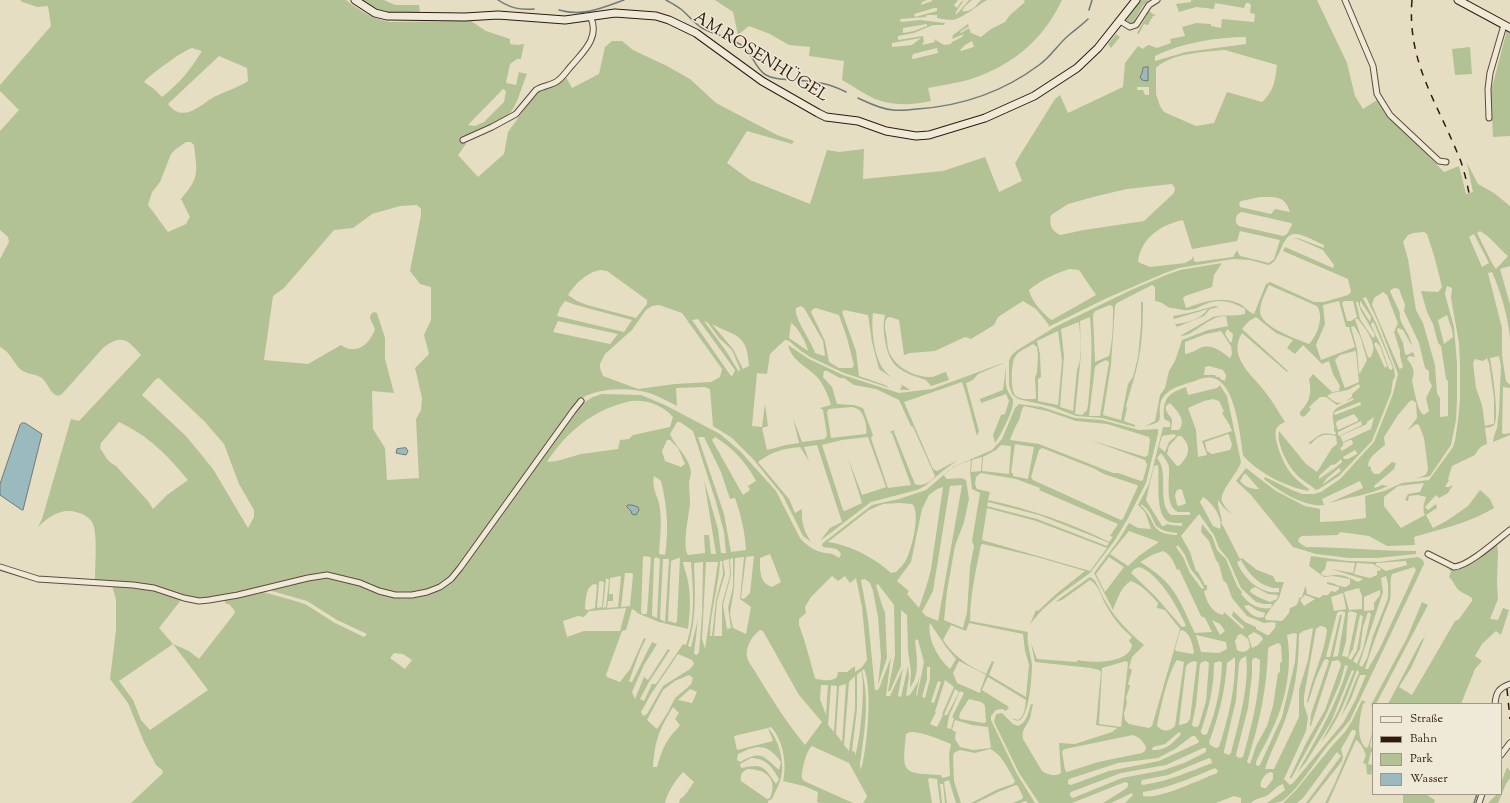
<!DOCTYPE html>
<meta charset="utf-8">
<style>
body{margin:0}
#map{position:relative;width:1510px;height:803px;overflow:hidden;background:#e6dec2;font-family:"Sorts Mill Goudy",serif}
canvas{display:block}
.legend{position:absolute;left:1372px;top:703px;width:130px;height:92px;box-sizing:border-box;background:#efead7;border:1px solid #a39687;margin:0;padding:5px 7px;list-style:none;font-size:12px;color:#311910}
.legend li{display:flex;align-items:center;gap:8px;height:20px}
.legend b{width:20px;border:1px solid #a39687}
</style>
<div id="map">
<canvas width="1510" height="803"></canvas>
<ul class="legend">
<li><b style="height:5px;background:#efead7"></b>Straße</li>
<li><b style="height:5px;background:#311910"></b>Bahn</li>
<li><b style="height:11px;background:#b2c295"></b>Park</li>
<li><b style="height:11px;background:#9ababd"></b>Wasser</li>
</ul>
</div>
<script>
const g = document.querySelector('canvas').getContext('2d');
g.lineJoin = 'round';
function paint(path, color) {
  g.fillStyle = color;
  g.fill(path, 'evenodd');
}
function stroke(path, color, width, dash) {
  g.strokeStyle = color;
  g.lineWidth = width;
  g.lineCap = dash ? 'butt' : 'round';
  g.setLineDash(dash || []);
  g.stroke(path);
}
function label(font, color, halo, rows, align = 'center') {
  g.font = font + ' "Sorts Mill Goudy",serif';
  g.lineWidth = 3;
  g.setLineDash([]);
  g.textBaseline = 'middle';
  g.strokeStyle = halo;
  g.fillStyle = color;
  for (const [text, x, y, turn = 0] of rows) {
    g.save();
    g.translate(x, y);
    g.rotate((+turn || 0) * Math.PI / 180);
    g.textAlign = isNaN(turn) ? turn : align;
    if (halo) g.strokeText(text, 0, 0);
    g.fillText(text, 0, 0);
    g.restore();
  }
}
paint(new Path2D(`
 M21 0H346C360 11 372 18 389 22L471 21 486 31 510 39V44L518 45 524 44 521 59H517L510 64 506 83 516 85 519 72 527 74C522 85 517 107 509 114 498 124 477 131 463 137L466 144 458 155 478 177 504 154 508 132 537 92 540 90 557 85 566 77 572 88 599 74 605 47 612 41H622L633 50 667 66 690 79 716 103 777 135 794 141 792 144 747 131 727 163 750 180 810 204 827 150 839 152 864 149 863 179 943 171 985 157 999 192 1022 181 1015 163 1055 99 1060 95 1068 113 1123 87 1125 63 1138 46 1143 49 1146 46 1149 45 1157 48 1171 43 1170 39 1185 36 1182 27 1196 23 1211 24V26L1221 28 1222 19 1254 22 1255 14 1250 13 1251 5 1249 3H1246L1244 8 1215 3 1214 9 1196 7 1179 12 1176 4 1191 2V0H1317L1347 63 1355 96 1363 109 1377 100 1388 116 1404 130 1444 172 1459 166 1466 194 1473 192 1467 163 1478 184 1494 193 1510 206V266L1500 269 1510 304V339C1508 316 1501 293 1492 272L1488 273 1502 328V355L1504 369 1506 381 1510 385V388L1503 387 1502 433 1504 434 1510 433V435L1493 442 1494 436 1497 428 1499 411 1501 366 1499 356 1490 358C1492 368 1500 420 1494 425 1493 427 1488 427 1485 428L1487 444C1481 446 1478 449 1475 455L1452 466 1448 479 1449 480 1445 487H1449L1453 485 1448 493 1439 498 1436 495 1425 507 1428 510 1436 504 1437 508 1426 515 1433 528 1448 520 1468 506 1480 490 1490 499 1494 508C1469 523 1441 529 1414 537L1415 545 1387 546 1369 536 1340 532 1338 535 1302 536 1299 538 1298 541 1301 544 1306 547C1343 547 1379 551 1416 551V554L1377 558H1349L1316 554 1293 547 1251 495 1236 481 1246 468 1276 491 1305 506 1320 509V522L1341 521 1366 518 1365 496 1384 491 1402 483 1429 480 1453 447 1455 441 1458 421 1460 400V363L1459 343 1451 298 1452 288 1447 286 1445 293 1446 298 1454 327 1457 364V400L1456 420 1451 445 1430 476 1426 477 1416 478C1423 476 1427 476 1428 469L1424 438 1419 425 1416 424 1407 431 1417 418 1416 403 1412 400 1410 401 1398 415 1384 437 1385 445C1378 451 1368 457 1368 466L1371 467V470L1374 474H1379L1392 462 1396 463 1394 469 1374 486 1375 488 1382 485 1388 486C1370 495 1349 497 1329 503L1363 488 1360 481 1322 499 1324 505C1306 508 1277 490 1264 479L1265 477 1292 490 1302 494H1314L1321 492 1340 479 1374 442 1393 394 1398 374 1378 322 1366 297 1363 298 1376 323 1394 368 1395 377 1393 380 1391 393 1372 441 1339 476 1319 489 1316 490C1310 484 1302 481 1296 474 1288 466 1276 443 1279 431L1306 464 1317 472 1332 448 1337 444 1336 436C1324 433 1319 435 1311 444L1308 443C1320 436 1319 431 1335 435L1336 432 1334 431C1335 424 1332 420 1333 414 1334 406 1348 404 1354 399L1353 398 1337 405 1326 397H1320L1309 407 1311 409 1304 417 1300 415V412C1310 402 1312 393 1309 379L1313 374 1332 392 1339 391 1340 386 1333 374 1329 361 1322 364 1303 345 1295 354 1287 348 1293 340 1276 333 1256 317 1249 321 1242 329 1288 371 1287 372 1242 333C1227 358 1253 375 1266 393 1273 402 1279 413 1285 422 1281 424 1277 426 1276 430 1273 439 1284 465 1290 472 1295 479 1302 484 1309 489L1308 491C1287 487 1256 472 1243 455 1240 435 1236 388 1216 379 1209 376 1202 378 1195 381 1182 385 1162 389 1160 406 1159 411 1161 416 1159 421L1156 423 1144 427 1155 421 1160 395 1165 388 1169 371 1175 361 1182 340 1208 330 1228 326 1226 316C1207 316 1195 336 1180 336L1213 317C1224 314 1234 317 1245 314V309C1233 302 1219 298 1206 304 1200 306 1195 310 1188 310 1182 311 1177 308 1170 308L1160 302 1155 301V287L1152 285 1117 303 1115 306 1111 365 1103 415 1121 420 1128 384 1133 377 1138 357 1141 325V301L1143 303C1143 326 1142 348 1136 371 1133 383 1129 394 1126 406L1127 408 1124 421 1135 425V427L1102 418 1076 416 1053 407 1018 399 1012 394 1009 385V361L1011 356 1016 351 1055 327 1131 290 1166 275 1180 270 1222 263 1214 275 1212 287 1185 296 1183 298 1186 308C1204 302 1220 296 1238 303 1245 306 1248 312 1254 314L1266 284 1270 282 1314 302H1324L1348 295 1351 292 1348 279 1283 251 1285 247 1333 268 1334 265 1323 250 1298 239 1293 238H1298L1324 248V245C1317 242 1305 235 1297 234 1280 232 1282 262 1268 265L1250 260 1233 259 1179 268 1165 273 1107 298 1048 327 1049 325 1036 309 1023 301 998 317 994 325 971 339 965 337 935 351 910 353 904 355 899 320 890 317 887 318C883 324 886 332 887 339 887 344 888 350 890 354 897 368 916 378 932 377 936 376 942 373 946 372L949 380 931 386 926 380C901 372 889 367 885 340 883 331 883 323 885 315L873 313C871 328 874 359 885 371 891 379 902 384 910 390H900L902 385 879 369 872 342 868 315 844 310 842 312 856 351 859 376 885 385 890 388 844 373 810 357 801 351 789 341 785 340 770 354 767 374 757 373 752 426 762 427 765 404 768 426 762 428 767 450 786 445 799 443 793 418 802 442 825 439 827 435 823 410 820 408 831 405C828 395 824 385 817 377 806 366 792 361 788 345L809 359 843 375 899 393 932 389 1003 363H1004L978 374 973 380 966 383 979 431 977 436C972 418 968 400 962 382L904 402 933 469 937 471 958 460 944 470 925 486 917 490 871 502 820 541 830 528 842 522 817 445 804 447 809 461 800 447C781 449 774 451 758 462L789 499 795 513 802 509C801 522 804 531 811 542L803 536 783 496 753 459 732 438 713 426 710 389 705 387 676 388 677 406C669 402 660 397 652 394 632 387 597 387 579 400L583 403 593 397 602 394 641 395 665 405 720 434 740 451 776 491 800 538C804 543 814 551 821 552 830 555 829 551 839 558L841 554C837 546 830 549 823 547L822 545 823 543 872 505 899 499 926 490 953 467 992 450 1002 439 1015 408 1019 404 1042 407 1075 418 1102 420 1139 430 1158 429V434L1146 483 1127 520 1115 540 1090 573 1058 596 1042 610 1030 624 1036 610 1038 611 1056 594 1085 571 1037 557 983 544 981 545C976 570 970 596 970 621L1028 632C1026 643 1031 653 1032 665 1032 674 1029 734 1012 718L1018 720C1025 716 1025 707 1026 700L988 677 982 690 1009 707 1006 711 1002 709 996 710 991 716V720L1017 774 1035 803H1028L1025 801 1020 803H1013L1022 799 1023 797 1018 786 1016 785 998 792 976 803H971L998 789 1013 784 1015 781C1009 771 1002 754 990 749L975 753 960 750 955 752 953 755 954 781 961 803H956L949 780 944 782 947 803H945L943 784H940L942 803H940L937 779 930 778 928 779 932 803H863L867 797 866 794 849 763 812 746C807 749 801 771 802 778L804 781 853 803H820L817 802 818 792 804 786 783 781C787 764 783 740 771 727L768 728C779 739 785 763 781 778 779 785 775 792 772 799L768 801V803H679L680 799C685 797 690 787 694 782L683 772C675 781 668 791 665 803H131L163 773 162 770 156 765 144 742 128 703 110 679 116 630V600L112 585 154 590 181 600 159 628 173 644 189 651 199 659 234 614 235 611 229 604H226L224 600 263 592 292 600 305 604 335 623 364 637 367 634 337 620 307 601 272 591V589L320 578 344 577 327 573 223 596 198 599 182 595 155 586 133 582 95 580C95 568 98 531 92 522 88 515 78 512 71 511 58 510 47 518 38 527L42 519 71 419 79 421 141 355C127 340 123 334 104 347L62 394 58 396C50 394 48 383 42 378 35 373 25 375 19 368 12 360 10 352 0 347V259L9 242 8 237 0 230V131L19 110 0 91V85L51 26 48 6 37 7 20 1ZM1246 37V44L1186 52 1155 61V56C1181 43 1217 37 1246 37ZM192 48 202 51C191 69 179 84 162 97L154 89 144 82C149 75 184 50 192 48ZM1225 50 1277 65C1275 81 1274 91 1262 102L1227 92 1214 123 1196 126 1164 112 1160 106 1156 94V68C1171 53 1205 52 1225 50ZM219 56 247 68 248 81C238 88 225 91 214 97 200 105 183 124 168 104ZM1137 87H1149V95H1145L1143 90H1137ZM503 89 506 91 504 102 484 122 475 126 468 125ZM186 142H191L194 145C197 173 200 177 181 199L190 217 186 224 168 232 148 205 152 192 160 182 171 154 176 149ZM1172 184 1175 188 1174 193 1144 221 1084 230 1060 235C1051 230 1049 225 1051 215L1068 204 1097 196 1127 189ZM1260 197C1275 197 1285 195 1290 212L1275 209 1271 214 1240 207 1239 204 1241 201ZM417 205 421 209V215L410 271 420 284 431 287V320L424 335 429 354 415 368 422 398 421 410 416 419 419 478 387 480 385 448 373 429 372 391 394 393 385 359V338L377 313 374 312 371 314 370 318 375 329C370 344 356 356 341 345L308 364 264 360 273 296 284 288 334 230 353 228 372 214 400 206ZM1242 212 1291 223 1292 225 1287 234 1283 236 1239 226 1236 223C1236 217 1236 214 1242 212ZM1183 220 1192 249 1237 241 1240 231 1280 240 1274 259 1269 263 1240 256 1237 250 1233 257 1196 262 1194 261 1193 256 1192 259 1185 263 1150 267 1138 262C1141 238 1160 225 1183 220ZM1480 231C1491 237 1498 248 1508 256L1496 269 1493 265 1477 233ZM1424 232 1427 234 1435 259 1442 287 1438 292 1421 291 1427 312 1433 324 1438 343 1441 346 1446 379 1448 381V416L1440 417V398L1437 393 1435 365 1423 323 1416 310 1408 259 1403 242 1408 235 1413 233ZM1474 234 1489 263 1482 267 1469 237ZM1069 269 1079 270 1096 295 1052 320 1050 319C1041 311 1032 302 1029 290 1041 280 1054 274 1069 269ZM600 270 607 271 647 300V304L636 318 587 305 577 301 568 295C575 284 587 272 600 270ZM1269 285 1317 306C1324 316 1318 335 1309 344 1297 339 1261 327 1260 312 1260 304 1265 293 1269 285ZM1395 288 1399 289 1405 305 1404 311 1419 343 1425 368 1429 371V380L1432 386 1426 398 1429 411 1424 415C1417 411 1414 388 1412 380 1416 371 1412 365 1407 359L1409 356 1415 357 1413 352 1407 355 1405 354 1403 343 1397 330 1398 328 1403 330 1412 346C1411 334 1398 323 1400 313L1390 291 1392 289ZM1383 292 1387 295 1398 323 1394 332 1400 351V356L1403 367 1400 369 1399 368 1372 305 1374 298ZM565 301 576 305 632 320 624 332 557 316 560 308ZM1339 301 1346 327H1349L1355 347 1321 360 1316 345 1325 324 1323 305ZM1344 301H1353L1357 317 1351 321H1347L1342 303ZM1360 301 1361 302 1371 317 1370 322 1360 306ZM1356 302H1358L1361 311 1375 335 1374 338 1372 337 1360 319ZM659 305 682 313 722 369 720 377 711 382 675 384 638 389 603 376 600 368V364L605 354 632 330 646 310 652 306ZM1110 305 1113 307C1113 323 1113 340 1109 356L1095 362 1093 315 1095 311ZM801 306 804 308 823 341 825 355 824 356 815 353C812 342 793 317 796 308ZM816 308 839 315 847 338 854 365 852 368H839L829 362 825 341 811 312 813 309ZM1447 315 1452 330 1453 337 1444 344 1438 320ZM1090 317C1093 347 1091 375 1088 405L1087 410 1082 415 1075 414 1081 354 1080 321ZM698 319 735 370 733 375 731 376 692 320ZM1355 319H1358C1365 329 1380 345 1370 358L1368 357ZM558 321 618 334 610 344 553 332ZM704 321 708 323 719 338 732 350 740 369 739 372 726 351ZM1079 322C1080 335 1083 359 1077 370L1073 411 1060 407 1064 356 1061 329ZM1372 322 1374 323 1393 368 1391 370 1389 369 1381 346 1371 325ZM791 323C798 327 807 344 808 351L789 338ZM712 324C736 337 747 333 749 366L743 369 733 349ZM1354 326 1360 336 1367 360 1360 373H1359L1357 349 1351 327ZM1227 329 1233 334 1232 342H1230L1225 334ZM1058 331 1062 361 1058 405 1038 401V379L1041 377 1040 354 1037 341ZM1221 331 1231 346 1232 354 1230 358C1221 351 1211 343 1200 348 1195 351 1191 353 1185 354V342L1206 334ZM1376 342 1380 346 1387 366 1385 368 1374 344ZM1033 344 1037 347 1038 355 1037 373 1035 377 1036 398 1034 399C1028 399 1021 400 1016 396 1010 392 1011 362 1015 357 1018 351 1027 348 1033 344ZM1355 351 1356 352 1359 382 1345 388 1344 386 1335 360 1340 355ZM1487 358 1489 363 1494 398V423L1493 424 1485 426 1482 405 1476 388 1473 363 1475 359 1483 361ZM1106 360 1109 362 1100 416H1089L1095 367 1098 364ZM1209 366 1223 370 1226 375 1225 381 1220 379V377H1216L1215 375H1204L1205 367ZM824 371H827L840 378H844L854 385 876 389 899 400 911 426 913 427 935 476C931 482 922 487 915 484L894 432 895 430 889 432 892 433 911 485 888 488 871 438 873 435 863 408 854 405 837 404 832 387 823 377ZM159 378 205 422 224 444 239 484 254 510V517L248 528 213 469 186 436 142 395 156 379ZM1359 384 1360 387 1352 394V397C1341 405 1338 405 1327 396L1332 393 1348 390ZM631 401C647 400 661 404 673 417L670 427 633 435 629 439 620 440 618 449 581 454 557 461 547 462C567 431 594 409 631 401ZM1360 402 1361 405 1335 415 1334 414 1335 412ZM1024 406 1047 411 1076 421 1107 424 1149 437 1150 440 1148 455 1145 457 1090 440 1145 460 1147 465 1143 480 1141 481 1118 473H1113L1039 444 1010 440C1012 434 1015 427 1018 422 1021 418 1020 411 1024 406ZM852 407C854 408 857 408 858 409 864 413 868 428 866 434L831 438 827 412 829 409ZM1354 414 1358 419V421L1338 430 1336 424 1337 421ZM1374 417 1371 429 1343 442 1340 436 1367 424V422ZM1361 421 1362 425 1339 436 1338 435V432ZM119 422C149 436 167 455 188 480L167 495 153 509 148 501 116 466 111 463 107 459 100 448 101 443ZM677 422H680L693 431 716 502 724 532 726 553H721L718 529 704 480 716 554H711L709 535H704L705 553 688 555C682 546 689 515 690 503 690 496 689 490 689 484 689 480 691 476 691 472 689 456 676 448 670 434ZM698 437H704L721 472 730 499 735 498C741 515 745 532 746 550L731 552 724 514ZM715 437C733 448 746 462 756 481L748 486 750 490 743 495 712 440ZM868 437 886 487 862 495 848 458 862 503 845 511 843 510 822 445 842 440ZM667 440H670L678 448 685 464 681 467 665 461 662 451ZM1350 440H1352L1353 444 1342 451 1340 448 1343 446V443ZM1015 444 1034 447 1028 479 1013 476V473H1011ZM1001 445 1011 446 1009 474 982 471 983 457 996 450ZM1042 448 1093 468 1104 474 1137 485 1138 486 1123 519 1121 520 1033 480 1031 477 1039 450ZM1355 450 1357 453V454L1348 459H1344L1343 457ZM982 457 981 471 971 472 972 460ZM1341 459 1342 462 1320 481 1334 468 1319 479V476L1331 465 1336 464ZM971 460 970 472 972 489 980 493 972 541 974 546 970 567 967 612 963 628 944 620 947 591 955 546 964 522 969 499 966 480 961 478 947 479 944 476C947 468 963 463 971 460ZM1339 468 1341 471 1322 485 1327 478ZM981 473 1016 479 1040 488 1039 490 1118 524 1110 536 1113 537 1109 542C1071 523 1030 509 988 500L990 492 977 489 975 484 976 477ZM1244 474H1246L1259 489C1250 489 1245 487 1240 481ZM654 476 661 481C667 506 669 529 665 555L659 554C660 539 662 524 660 509 659 497 651 489 654 476ZM1424 483 1420 492 1408 494 1405 500 1408 501 1409 496 1418 495 1426 497C1424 503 1422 510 1425 515L1401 528 1384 506V497L1398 486ZM962 485 938 621 926 616 922 612 933 591 950 486ZM943 487 931 569 928 581 919 608 907 594 909 591 897 581 911 562 922 509 929 495 937 489ZM988 502 1039 515 1095 537 1109 543 1107 546 1037 519 987 506ZM899 503 912 504C921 512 912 547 907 558 905 563 900 568 896 572L891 573C875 558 850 545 828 542L869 510 883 504ZM987 508 1036 521 1107 548 1090 571 982 540ZM770 554 781 582 772 587C759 583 760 569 760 558ZM645 556 650 557 651 558 647 613 646 614H642L641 612 643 557ZM754 556 750 593 744 599 741 598 746 557ZM656 557 660 559 657 618 652 616 654 559ZM744 557 740 599 751 607 746 634 733 628 730 614 734 589 735 558ZM678 558H680L677 622 675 623 668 621 671 561ZM733 558V587L728 608 731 628 727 629 723 605 731 575 730 559ZM663 559H669L665 622 660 619ZM729 559 730 575 722 604V636H714L717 601 725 574 723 561ZM720 561H722L723 574 716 600 712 636H710C710 611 719 586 720 561ZM683 562H691C693 591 696 617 686 645L683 644 656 684H652L644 701 640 699 649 682 670 650 668 649 648 680 644 677 635 699 632 692 644 665 657 644 652 642 632 682H630L629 681C635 666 638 653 646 639L644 638 630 669 620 682 607 677 606 675 622 631 626 630 632 609 636 611 637 613 659 622 688 629C690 614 691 596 688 581 687 575 684 569 683 562ZM703 562 702 615 699 652 697 655 694 654 698 619 691 647 688 646C697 618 695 591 694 563ZM706 562H718L705 649 702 639ZM625 573H632L633 575 630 606 621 607ZM620 576 621 577 618 607 607 608 608 601H613V594H609L610 578ZM832 576 838 581 845 576 850 583 856 578 862 607 867 660 862 667 855 672V666L847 672H838L837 677C832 682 824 680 816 679L815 678 804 639 799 625V619L806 613 805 607 811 597ZM606 578 609 580 606 607 603 608ZM865 579 870 583 873 591 878 617 881 657 878 685 887 658 885 612C883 610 878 591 876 585L878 584 894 605 895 655 888 691H890L901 666V610L907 615 908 651 911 672 910 688C920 674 917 658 915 641L917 639 918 640 924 662 917 696 916 695 920 675 918 682 910 695 906 696 909 677 908 666 901 697 898 696 903 668 890 696H886L891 657 880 686 878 690H875L868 619 861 580ZM600 581 604 582 602 607 597 608 599 582ZM594 584 597 585 595 608 588 610 585 609C586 600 585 588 594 584ZM626 608 620 631H584L567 637 563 621 578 616 584 617 589 611ZM930 623 946 647 956 659 950 669C938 658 927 639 930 623ZM969 623 1023 634 1025 651 1029 665 1026 697 989 675 994 662 992 661 986 674C968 666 954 656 943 640L951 625 966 631ZM760 630 763 631 799 695 822 722 805 745C787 723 771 698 756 673 753 668 748 662 747 657 745 647 752 636 760 630ZM173 644 208 690 150 730 141 720 133 700 119 681ZM394 653 403 654 412 660 405 669 390 658ZM678 654 692 660 694 664 690 669 663 686 647 714 643 716 641 712 651 694ZM959 661 986 675 981 688 980 693 957 683 953 673ZM927 667H930V679L925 698 922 697 927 679ZM864 669C873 689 867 748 861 770L860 765C864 735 870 701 862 671ZM861 671C866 683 860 743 855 756V752L852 751 857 709V675ZM689 675 693 678 691 684 687 688 675 698 668 712 657 729 647 720 663 690 675 681ZM855 676V709L849 751 844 745 849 682ZM945 680 954 687 942 714 943 715 937 727 930 724 936 712H935ZM938 681 941 682 934 703 931 702ZM846 684 842 742 836 734 839 686ZM821 685H828L826 715 820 699ZM831 685 837 686 834 732 828 725ZM690 689 697 692 692 703 678 700ZM955 689 959 692 947 715H944ZM960 691 964 693 952 717 954 718 951 729 947 728 949 716ZM969 699 981 702 984 704 985 707 986 722 984 723 960 719 959 717 960 713ZM673 707 679 713 675 719 680 725C677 730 673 732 670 737 663 746 660 757 657 767H653C655 740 659 730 673 707ZM955 720 972 725 988 727 991 748 973 750 960 747 955 739 956 732 952 730ZM768 728 773 741 737 750 734 736ZM910 732C924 732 938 739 951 744L949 754 950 776 942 778 941 775C902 773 902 774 906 734ZM757 747C769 747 774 753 781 762L779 770C763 756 762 750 740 762L737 760 738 754 749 749ZM751 758C766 758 772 767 779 779L776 784C764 767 764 763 741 768L740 764ZM748 769C767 769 778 780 770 798L767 799 741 781C740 775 742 771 748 769Z
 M363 0H384L395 5H419L420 13C397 13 381 17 363 0Z
 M715 0H927L922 2 921 5 932 1V0H958L954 5 957 8 961 2 964 0 956 12V15L969 0H972L965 6 962 11C970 13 976 6 981 0H987C978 5 963 18 953 20 948 20 942 19 937 18V15H927L926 17 900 19 901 22 920 20 945 23 944 25H933L914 33 898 36V40L923 36 924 41 922 45 935 42 934 39 944 45 951 44 952 42 962 37 964 34 952 39 953 35 968 24 969 26 960 32 961 33 969 28 971 33 981 37 991 29 1005 22 1010 15 1025 2 1024 0H1062C1043 40 1013 65 971 79 958 83 942 85 928 88L931 101C914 105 892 106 875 99 864 94 853 86 842 80L844 61 809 56 810 47 789 45 770 34 749 26 738 35 733 12ZM934 8H937V11L915 17 914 14ZM927 24V26L914 31 903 33V28ZM921 38 912 45 892 47V43ZM972 41 974 47 961 51 960 50 965 45ZM937 48 938 53 913 59 912 58 913 54Z
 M1140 0H1149L1142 7 1133 23H1128L1126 20Z
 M1149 11 1156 16H1153L1148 25 1144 24 1139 34 1137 33Z
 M1507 30 1510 32V136L1493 137 1492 117H1490V95Z
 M1116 34 1120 37 1111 48 1108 44Z
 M1470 47 1472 74 1455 75 1452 49Z
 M1215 306 1219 307 1210 309 1204 316 1177 327 1175 324C1187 323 1201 319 1208 309L1174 319 1173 316 1189 313Z
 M1006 367C1006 374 1005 383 1007 389 1008 393 1012 397 1013 400 1015 408 1000 437 995 443L993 435 1001 415 1005 414 1009 401 1006 394 981 403 980 399 1003 390Z
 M1220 385 1227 396 1241 462C1238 473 1219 492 1222 501 1224 507 1230 512 1234 516L1223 507 1218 500V504L1222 521 1221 522 1240 559 1242 558 1257 570 1273 576 1276 582H1284L1279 598 1274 604 1265 617 1266 620 1282 621 1289 613 1290 608C1296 606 1298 605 1299 598L1302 597 1305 587H1306L1307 594 1319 598 1323 595H1328L1331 591 1335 592 1339 589V587L1327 584V582C1335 583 1339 587 1346 587L1350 584V579L1333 576 1324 577 1309 566 1311 556 1348 561 1379 562 1418 557 1423 560 1424 564 1350 720C1344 728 1337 735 1330 743 1317 758 1296 794 1280 802 1276 803 1271 803 1267 803L1285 790 1283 784C1277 785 1272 793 1266 796 1261 798 1254 799 1251 803H1241V798L1234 796 1216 803H1125L1133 795 1132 793 1111 803H1103L1127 788 1128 785V783L1125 782 1072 803H1039L1019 773 997 728 994 722 996 714 1002 713 1013 724 1018 726C1027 722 1028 713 1031 704H1033C1032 709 1031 713 1030 718 1027 726 1021 729 1023 739L1042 771C1048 775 1055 777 1061 773L1059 743 1075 744 1112 732 1117 728 1096 725 1101 672 1099 670 1091 668 1035 662 1031 643 1037 659 1076 662 1078 660C1092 663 1129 664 1132 645L1129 641 1132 637C1122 629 1113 618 1107 607 1101 598 1100 586 1090 580L1062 600 1055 602 1090 577C1097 580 1099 589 1102 595 1112 615 1127 631 1144 645L1132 657 1129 668 1132 670 1128 684 1130 686 1126 698 1127 703 1124 714 1125 720 1129 724 1149 728 1152 726 1180 629 1165 610 1157 608 1158 603C1150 594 1143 586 1131 581 1121 586 1117 600 1113 610L1094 573 1118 541 1129 523 1138 528 1151 529 1145 512 1138 505 1149 484 1163 427H1170V422L1164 419C1163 398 1167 394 1186 387L1188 395 1217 388ZM1213 399 1219 401 1224 411 1222 413 1229 424 1232 431 1202 441 1207 455 1198 457 1196 430 1188 408 1204 401ZM1170 403C1177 411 1187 420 1179 430H1171L1172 420C1170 414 1165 413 1166 406ZM1174 434 1176 436 1169 442 1165 452 1159 447 1162 436ZM1228 434 1229 435 1232 445 1230 450 1212 454 1207 451 1205 443V442ZM1178 436H1181C1193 447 1188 457 1179 466H1177L1167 454 1169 446ZM1161 453C1164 457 1168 462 1169 467 1170 479 1164 506 1178 512H1190V515H1171C1156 502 1170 473 1157 458ZM1158 465C1160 478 1154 515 1169 522 1173 523 1178 523 1182 523V526L1171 525 1167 524 1164 526H1162L1146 500 1154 466ZM1180 489 1182 490 1186 503 1185 504 1179 506 1177 505 1175 495 1177 490ZM1203 497C1212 502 1224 519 1220 529L1213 526 1200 502ZM1141 504C1160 517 1145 530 1177 533V535C1148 534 1157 520 1141 506ZM1199 514 1214 535 1219 548 1228 559 1241 588 1256 602 1264 604H1272L1271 608C1258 610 1249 604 1241 594L1242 592 1237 586 1226 559 1217 550 1212 536 1202 524 1201 532 1209 541 1216 560 1219 564 1223 580 1227 584 1232 598 1247 616 1264 623 1272 622 1276 623 1275 628 1269 635H1267L1256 629V627L1245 622 1233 611 1232 616 1244 627 1243 629 1224 612 1223 615C1212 613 1206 601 1204 591L1207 590V585H1205L1198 572 1196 571 1190 552 1181 536ZM1129 531 1159 542 1140 555 1128 566 1110 554ZM1178 545 1185 555 1190 568 1200 581 1204 588 1202 589 1190 573 1183 557 1176 547ZM1163 551C1171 554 1174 563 1177 570L1179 569 1201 616 1205 618 1212 632 1195 633C1178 598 1175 583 1140 562L1152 555ZM1109 557 1124 567 1105 592 1096 574ZM1241 560C1248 574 1262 589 1279 588V592C1261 595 1243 578 1237 562ZM1327 561 1355 563 1353 573 1331 569 1363 579 1358 582C1351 579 1343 574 1335 575 1330 575 1327 577 1322 575L1321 573 1325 569ZM1406 561 1407 565 1386 571 1376 565V563ZM1357 563 1373 564 1381 569V570L1377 571V575L1370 578 1354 574ZM1139 567C1158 572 1179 609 1186 626L1182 627 1155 596 1131 573 1134 569ZM1414 567 1416 570 1380 648 1368 669H1365C1372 646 1381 623 1390 600 1392 591 1389 583 1392 574ZM1386 576 1388 584V598L1373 636 1367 658 1362 667 1359 665 1383 592 1381 578ZM1255 587 1268 594 1278 595 1277 599 1270 602 1258 597 1250 592 1251 589ZM1359 588 1362 596V609L1349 610 1344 592ZM1380 590V595L1374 603V610L1364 611V597ZM1343 593 1346 609 1334 611 1331 597ZM1305 595 1315 599 1304 606 1300 600ZM1249 605 1256 610 1265 613 1264 617C1255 619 1249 613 1244 606ZM1340 611 1345 612V615L1338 656 1333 657 1342 615H1340L1330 657H1326L1337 613ZM1350 611 1357 613 1348 657 1342 656 1346 641 1348 613ZM1368 612 1371 614 1363 649 1357 664 1353 661 1360 649 1363 627ZM1360 615 1363 616 1357 650 1351 660 1348 658 1353 649ZM1212 620 1220 624 1225 631 1220 635ZM1320 626 1325 627 1327 630C1324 655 1312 676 1307 702L1308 703 1316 678 1324 660 1327 659 1329 661 1311 714 1310 726H1311L1332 661 1338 660 1340 662 1341 665 1325 710 1306 743 1290 777 1291 779 1326 715 1340 683 1345 665 1348 666C1337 704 1317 738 1297 773L1306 762 1331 722 1352 670 1354 671 1338 711 1321 742C1339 721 1347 696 1357 670L1359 672 1341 717 1351 699 1360 675H1366L1356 699 1343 723 1293 783 1290 785 1284 779 1306 731 1308 717 1304 705V696L1316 629ZM1313 628 1308 660 1299 690V717L1274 769H1265C1271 750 1282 731 1288 711 1296 687 1299 660 1299 634L1303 631ZM1182 630C1191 634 1192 643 1194 652L1193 654 1176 651 1175 649 1180 631ZM1254 632 1261 636 1263 639 1258 645 1252 648 1248 636ZM1294 633 1297 634 1295 662 1282 717 1260 765 1258 766 1256 765V762C1260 752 1266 744 1270 734 1285 705 1293 668 1287 635ZM1241 634 1248 639 1250 647C1248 652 1241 653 1237 650L1235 641 1238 635ZM1196 635 1226 642 1227 649 1219 653 1201 652ZM1278 643 1281 645 1282 662 1280 663V672L1278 673 1273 706 1267 726 1256 746 1250 764 1247 762C1259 725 1267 689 1268 650L1269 647ZM1246 656C1250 685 1238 725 1231 753L1229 755 1224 753V751L1236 700 1239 663 1241 659ZM1235 657C1236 687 1228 719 1219 747L1216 748 1210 745 1209 742C1219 716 1225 691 1227 663ZM1254 658H1257L1260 660C1260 693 1252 725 1243 757L1240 758 1237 757 1236 755 1248 708 1252 674V660ZM1177 660 1184 662 1175 726C1169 732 1163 732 1157 726 1160 710 1168 672 1177 660ZM1126 661 1128 663 1121 727 1099 724 1102 668ZM1194 661 1197 662 1190 719 1187 723 1180 725 1179 724 1186 666 1189 663ZM1206 661 1209 663 1206 701 1199 725 1197 727H1194L1192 725 1196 705 1200 664 1202 662ZM1220 661 1222 663C1221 688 1216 711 1207 734L1204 735 1201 733V731C1209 708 1214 687 1214 663ZM1179 732 1181 734C1173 743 1166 751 1152 750L1153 747 1165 744ZM1133 735C1139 737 1143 741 1146 747L1145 751 1142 753 1098 762 1067 772 1065 770 1062 751 1065 749ZM1192 736H1195L1199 741 1198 743 1159 761 1109 771 1071 785 1068 784V781L1069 779 1118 763 1158 758 1175 749ZM1203 748H1206V752L1184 763 1164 770 1122 778 1073 798 1070 796V794L1071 792 1121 773 1166 765ZM1209 758 1211 759 1212 763C1189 772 1168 781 1143 785L1141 784 1142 780 1168 775ZM1215 768 1218 771 1217 773C1201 779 1159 800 1143 796V792C1169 788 1191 778 1215 768ZM1270 772 1273 773V779L1266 788H1264L1261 787C1259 781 1265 774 1270 772Z
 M1497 544 1498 552 1497 583 1498 599 1490 619 1498 620 1503 608 1509 610 1501 635 1496 631 1482 644 1475 656 1482 661 1475 669 1461 704H1388L1421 641 1425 637 1411 668 1399 687 1412 695 1455 621 1459 619 1472 601V598C1468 595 1464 594 1460 591 1455 588 1454 581 1449 577L1451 571 1448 569C1468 569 1481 556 1497 544Z
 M1422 602 1428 605 1376 704H1373V706L1371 705 1407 638Z
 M1362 700 1366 702 1363 704C1360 717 1355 737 1366 748L1368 747 1373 730 1370 746 1373 750V753L1371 752 1368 764 1373 765 1371 775 1367 774 1366 764 1363 763 1366 755C1364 750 1361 743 1356 740L1328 803H1325L1334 785 1356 733 1355 730H1352L1341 749 1343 757 1342 761 1309 803H1306L1341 756 1337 752 1303 798 1297 803H1283L1296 790 1332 746 1345 732 1352 721Z
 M1507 767 1510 771V778L1506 784 1498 803H1488L1497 794H1501V783Z
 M1403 794H1425L1435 800 1434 803H1403Z`), '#b2c295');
const water = new Path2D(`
 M1148 67V81L1142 80 1140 77 1142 73 1143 68Z
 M22 423H25L42 434 23 510H22L0 495V484L20 425Z
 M406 448 408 451 406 455 396 453 397 449Z
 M628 505H632L638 507 639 510 636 515 632 514 631 511 627 507Z`);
paint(water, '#9ababd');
stroke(water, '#707a78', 1);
stroke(new Path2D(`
 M498 0C510 8 519 10 534 9
 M666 0C671 3 677 6 682 10 689 16 694 23 702 28 715 35 733 38 744 47 753 55 756 70 766 75 775 80 783 79 793 80 813 81 829 83 846 92
 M559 10C583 17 602 8 624 0
 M1089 10 1092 0
 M858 98C869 103 880 109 893 110 901 111 909 110 917 109 962 106 1003 92 1039 65 1051 57 1058 44 1069 35 1076 29 1082 25 1088 19
 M1474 803 1477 794`), '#707a78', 1.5);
const street = new Path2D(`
 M1345 0 1373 66 1377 94 1390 115 1439 161 1446 162
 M1120 21 1130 27 1136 25 1149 5 1157 0
 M1489 118 1488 89 1490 73 1504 25
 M463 140 492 127 516 114 536 90C542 86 549 86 556 82 563 78 567 70 573 64 585 50 599 37 591 18
 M1428 554 1454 567C1469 566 1497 540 1510 530
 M0 567 38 579 133 585 154 588 184 598 199 601 209 600 238 595 308 578 327 575 360 583 379 591 395 595H412L427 592 440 587 451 579 460 568 573 411 581 401
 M1495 704C1496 692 1499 688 1510 684
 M1501 755 1510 743
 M1479 803 1482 794`);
const secondary = new Path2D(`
 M355 0 375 13 387 16 465 17 498 15 565 20 615 13 656 16 669 20 696 33 762 81 818 113 826 117 858 121 886 131 916 136 929 135 985 118 1034 96 1077 68 1098 48 1136 0
 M1458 0 1510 28`);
stroke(street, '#5e4a3c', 7);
stroke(secondary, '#311910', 9);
stroke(street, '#efead7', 5);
stroke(secondary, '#efead7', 7);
stroke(new Path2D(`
 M1412 0C1407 60 1435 99 1457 152 1463 165 1466 179 1469 193
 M1507 689 1510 719`), '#311910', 1.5, [7, 7]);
label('17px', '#311910', '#efead7', [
 ["AM ROSENHÜGEL",760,58,32]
]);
</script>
